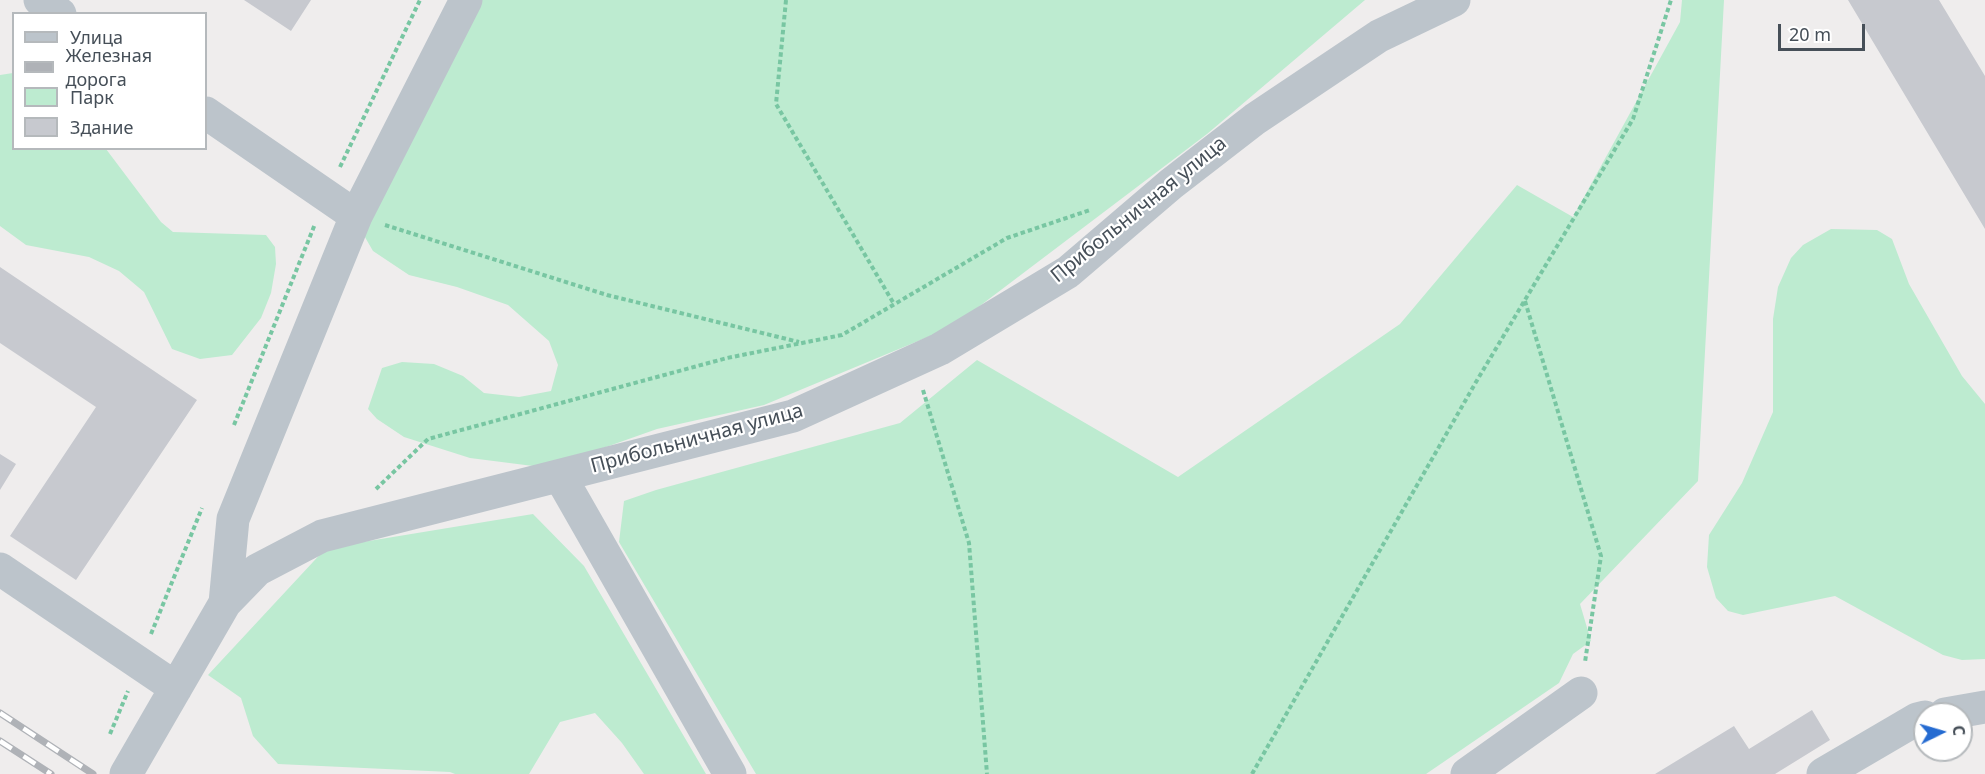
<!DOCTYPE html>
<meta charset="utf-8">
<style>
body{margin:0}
#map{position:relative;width:1985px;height:774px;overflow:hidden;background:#efeded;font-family:"Noto Sans",sans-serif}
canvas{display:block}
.legend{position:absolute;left:12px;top:12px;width:195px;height:138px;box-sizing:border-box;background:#fff;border:2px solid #b5b9bc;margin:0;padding:8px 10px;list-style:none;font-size:18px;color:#464f58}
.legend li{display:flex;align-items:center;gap:12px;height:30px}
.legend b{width:30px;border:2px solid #b5b9bc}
.north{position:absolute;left:1913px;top:702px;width:60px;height:60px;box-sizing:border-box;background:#fff;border:2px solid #b5b9bc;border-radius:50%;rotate:85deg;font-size:16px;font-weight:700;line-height:24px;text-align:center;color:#464f58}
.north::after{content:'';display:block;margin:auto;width:21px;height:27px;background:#256bd1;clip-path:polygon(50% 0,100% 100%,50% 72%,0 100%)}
.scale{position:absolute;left:1778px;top:24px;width:87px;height:27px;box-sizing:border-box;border:3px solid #464f58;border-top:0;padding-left:8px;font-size:18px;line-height:21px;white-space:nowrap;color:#464f58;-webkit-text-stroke:4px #fff;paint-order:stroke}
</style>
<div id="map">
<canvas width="1985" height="774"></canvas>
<ul class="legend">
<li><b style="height:8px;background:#bcc4cb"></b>Улица</li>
<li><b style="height:8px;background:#afb2b7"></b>Железная дорога</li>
<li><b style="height:16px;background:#bdebd0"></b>Парк</li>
<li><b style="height:16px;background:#c7c9cf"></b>Здание</li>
</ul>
<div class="north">С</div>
<div class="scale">20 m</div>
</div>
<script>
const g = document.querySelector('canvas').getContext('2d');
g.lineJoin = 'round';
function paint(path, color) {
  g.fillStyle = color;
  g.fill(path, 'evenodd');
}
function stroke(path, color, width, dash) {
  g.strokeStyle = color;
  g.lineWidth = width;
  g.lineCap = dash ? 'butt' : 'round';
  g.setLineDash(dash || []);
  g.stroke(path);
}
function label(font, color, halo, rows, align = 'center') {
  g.font = font + ' "Noto Sans",sans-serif';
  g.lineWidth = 4.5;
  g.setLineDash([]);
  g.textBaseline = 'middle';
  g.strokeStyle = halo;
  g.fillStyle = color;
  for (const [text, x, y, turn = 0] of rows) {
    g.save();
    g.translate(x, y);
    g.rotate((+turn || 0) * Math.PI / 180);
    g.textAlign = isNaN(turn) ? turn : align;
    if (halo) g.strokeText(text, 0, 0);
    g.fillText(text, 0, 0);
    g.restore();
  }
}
paint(new Path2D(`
 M481 0H1365L1207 134 952 327 764 405 657 429 558 464 533 466 470 458 404 437 377 419 368 409 382 368 402 362 434 364 463 376 484 393 519 397 551 391 558 365 549 341 508 305 457 287 409 275 373 251 362 232Z
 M1682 0H1724L1698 481 1580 604 1591 641 1573 654 1559 683 1426 774H756L619 542 624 501 656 490 900 423 977 360 1178 477 1400 324 1517 185 1573 217 1680 22Z
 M13 73 14 148 106 149 161 222 173 232 266 235 275 247 276 264 271 293 261 318 232 355 200 359 172 349 144 292 119 271 89 257 26 245 0 226V75Z
 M1831 229 1877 230 1892 239 1909 284 1962 376 1985 404V659L1962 660 1943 655 1835 596 1743 615 1728 611 1716 598 1707 567 1709 535 1742 483 1773 412V319L1778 287 1791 258 1803 245Z
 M533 514 584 566 706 774H644L622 743 595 713 560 722 529 774H455L450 772 278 764 253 736 241 698 208 675 326 548Z`), '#bdebd0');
paint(new Path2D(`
 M244 0H311L291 31Z
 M1848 0H1939L1985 76V229Z
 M0 267 197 400 76 580 10 536 96 407 0 343Z
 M0 454 16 464 0 490Z
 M1812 710 1830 740 1775 774H1655L1734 726 1749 749Z`), '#c7c9cf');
stroke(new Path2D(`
 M786 0 776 104 894 304
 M340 167 420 0
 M385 225 607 295 799 342
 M1525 301 1601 556 1585 662
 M923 390 969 543 987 774
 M234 425 315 224
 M376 489 428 439 727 358 842 335 1007 238 1090 210
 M151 634 202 508
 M110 734 128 691
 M1252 774 1476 382 1633 119 1671 0`), '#78c6a2', 4, [4.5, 3]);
stroke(new Path2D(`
 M40 0 60 14
 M206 113 356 216
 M560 476 730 774
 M0 569 176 688
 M225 603 233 519 356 216 466 0
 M1945 714 1985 707
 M126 774 225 603 257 570 322 536 793 416 940 349 1068 272 1171 184 1255 119 1379 36 1454 0
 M1467 774 1581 693
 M1823 774 1917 719 1925 717`), '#bcc4cb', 33);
const rail = new Path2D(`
 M0 713 93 774
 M0 741 51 774`);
stroke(rail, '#afb2b7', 7);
stroke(rail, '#fff', 4.5, [14]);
label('20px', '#464f58', '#fff', [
 ["Прибольничная улица",1139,210,-39],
 ["Прибольничная улица",697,439,-15]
]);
</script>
